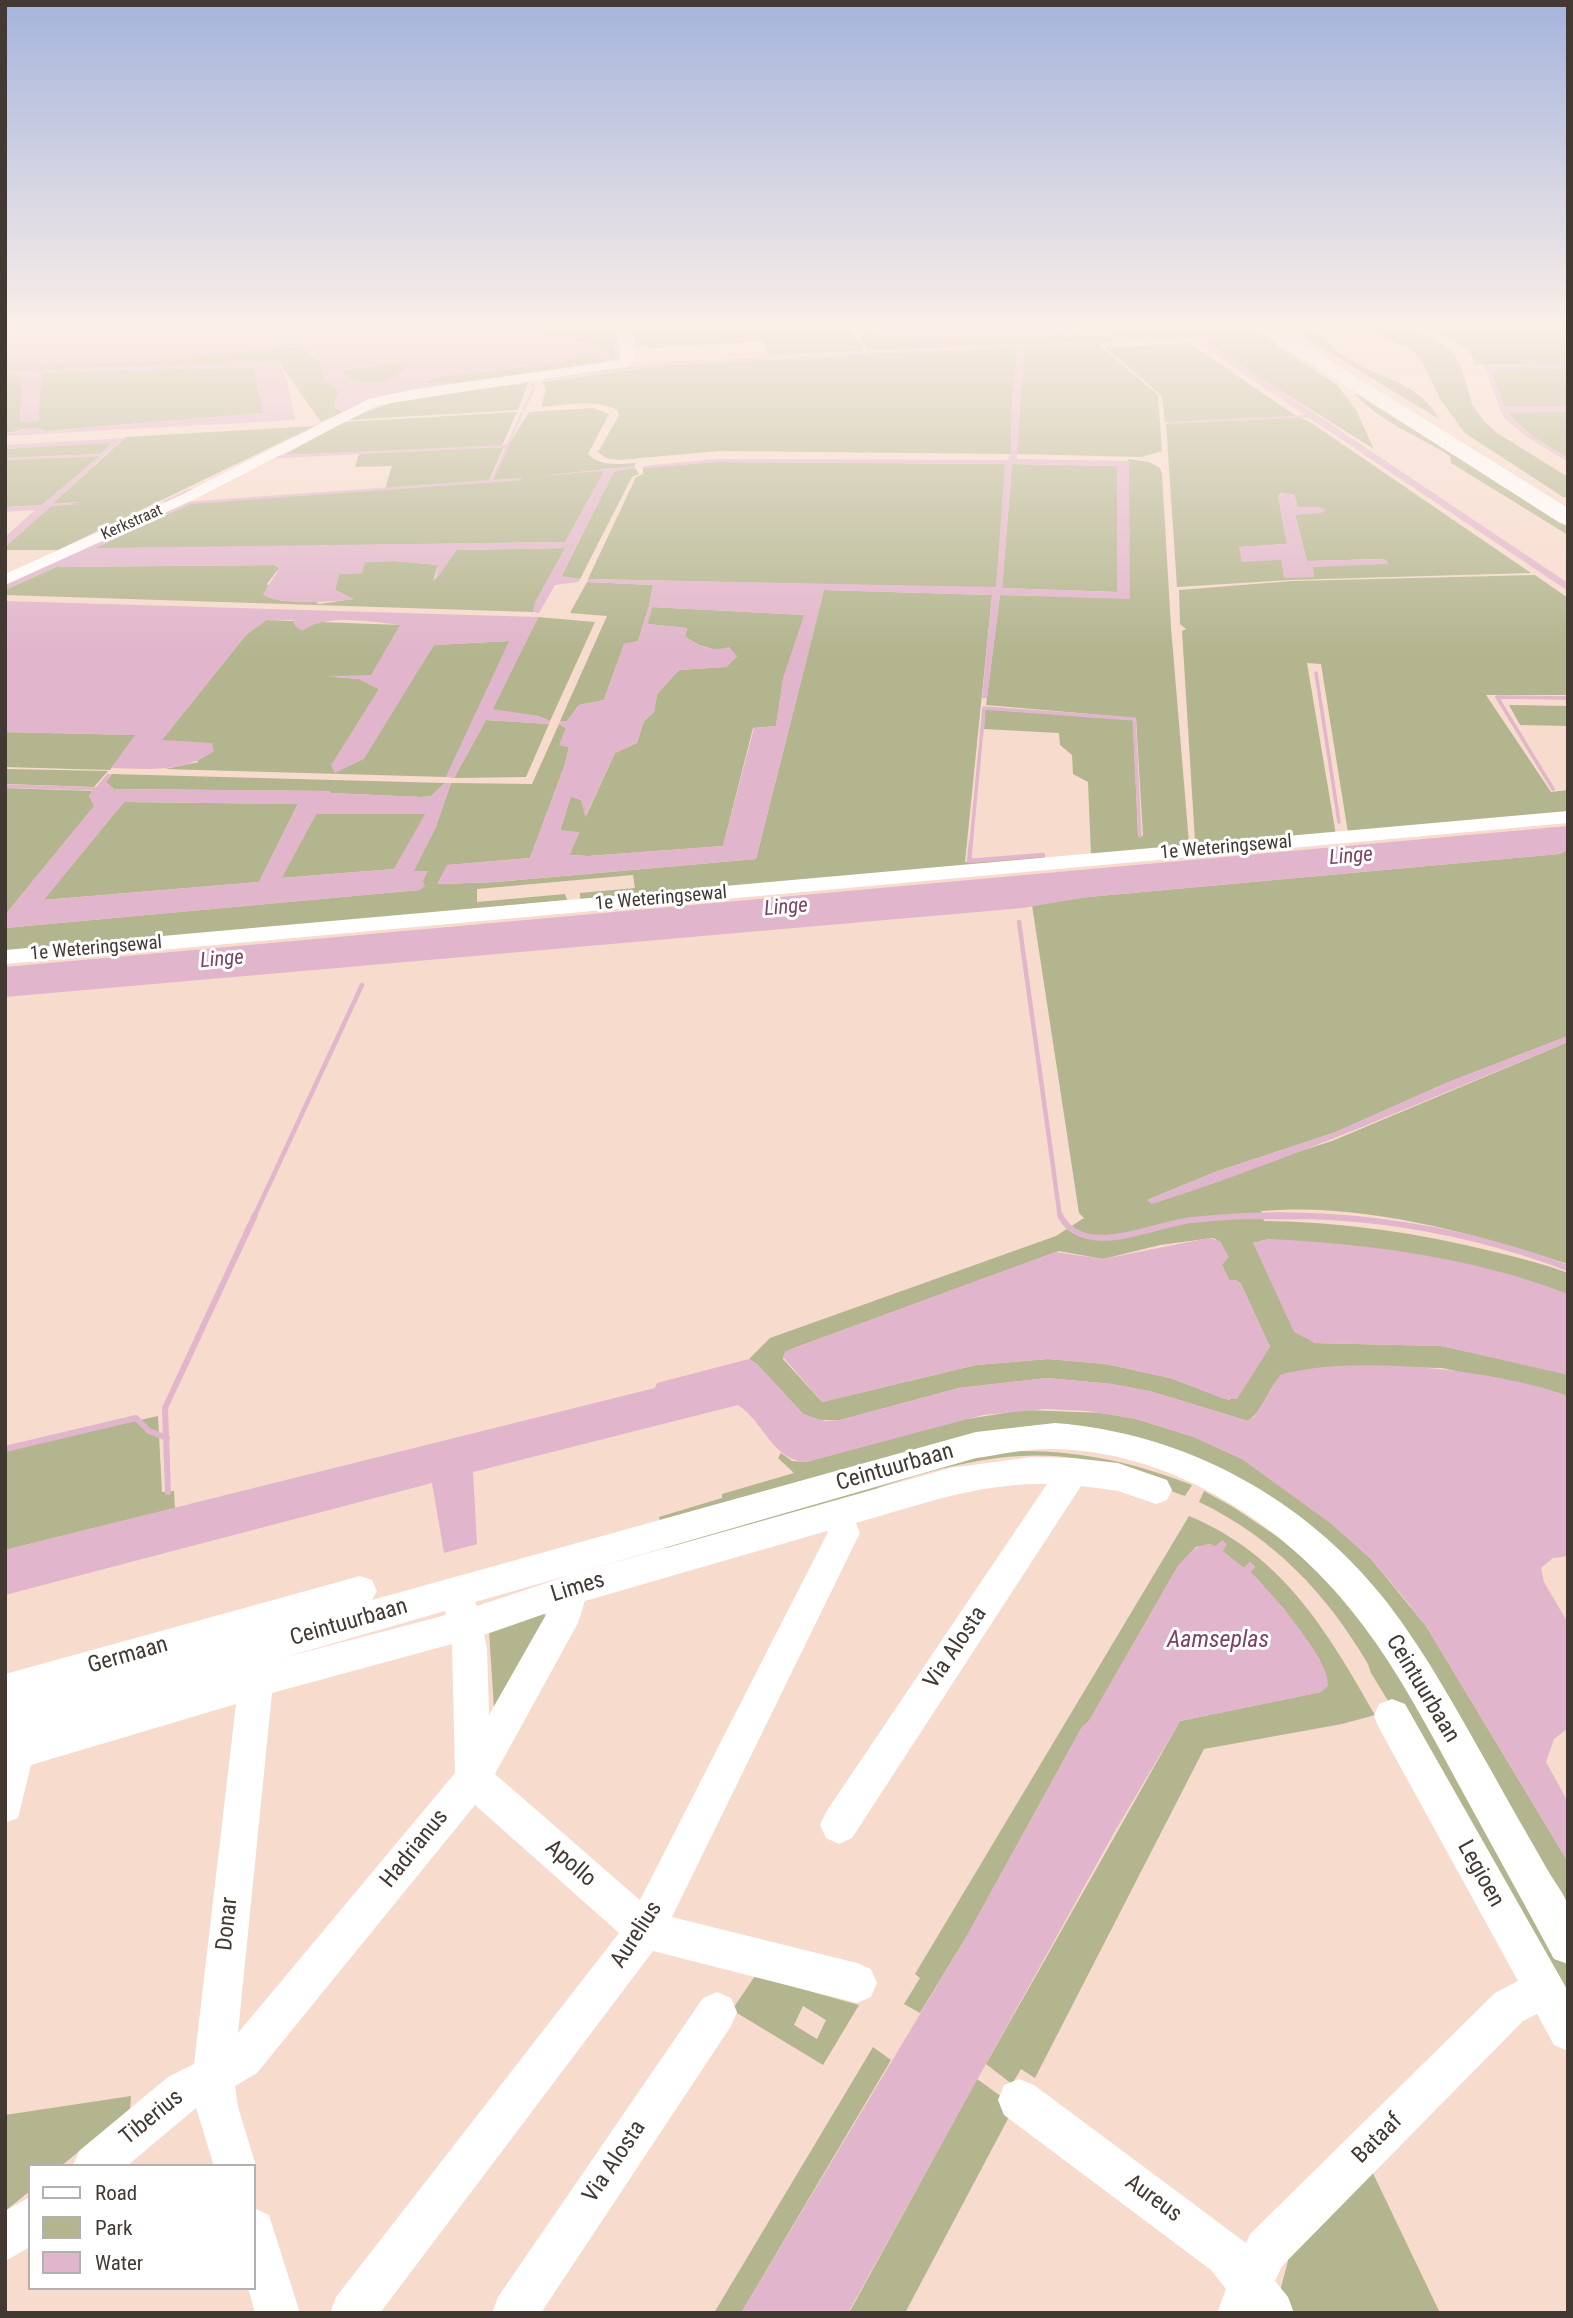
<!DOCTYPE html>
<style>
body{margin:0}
#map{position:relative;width:1573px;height:2318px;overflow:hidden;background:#f7dbcd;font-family:"Roboto Condensed",sans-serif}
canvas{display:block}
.frame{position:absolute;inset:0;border:7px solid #433933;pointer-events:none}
.legend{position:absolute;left:28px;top:2164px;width:228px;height:126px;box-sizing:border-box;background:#fff;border:2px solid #b4b0ad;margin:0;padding:9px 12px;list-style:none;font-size:21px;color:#433933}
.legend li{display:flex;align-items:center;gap:14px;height:35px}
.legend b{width:35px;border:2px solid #b4b0ad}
</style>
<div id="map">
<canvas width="1573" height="2318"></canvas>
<div class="frame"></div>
<ul class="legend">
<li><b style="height:9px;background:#fff"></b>Road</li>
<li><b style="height:19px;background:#b2b58e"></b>Park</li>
<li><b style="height:19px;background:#e1b5cb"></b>Water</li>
</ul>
</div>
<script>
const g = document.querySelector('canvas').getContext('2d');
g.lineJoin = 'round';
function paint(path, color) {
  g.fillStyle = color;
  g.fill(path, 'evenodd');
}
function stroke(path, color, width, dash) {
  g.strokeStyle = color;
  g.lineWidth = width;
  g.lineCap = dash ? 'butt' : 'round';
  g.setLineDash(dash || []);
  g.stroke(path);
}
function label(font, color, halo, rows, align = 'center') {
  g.font = font + ' "Roboto Condensed",sans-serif';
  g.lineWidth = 6;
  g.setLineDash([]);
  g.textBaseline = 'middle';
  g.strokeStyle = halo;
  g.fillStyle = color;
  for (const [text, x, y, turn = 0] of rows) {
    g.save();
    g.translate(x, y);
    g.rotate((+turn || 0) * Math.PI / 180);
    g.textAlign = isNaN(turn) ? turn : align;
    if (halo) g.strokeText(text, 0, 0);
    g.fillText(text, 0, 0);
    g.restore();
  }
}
paint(new Path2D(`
 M546 329H614L616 357 610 359 594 344 548 336Z
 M632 329H851L855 340 862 344 863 351 769 356 764 341 650 348 635 345Z
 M855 329C878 329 880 339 903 339L1061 337 1143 329H1253L1337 385 1356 410 1374 449 1195 337 867 351Z
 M1291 329C1298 329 1307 328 1313 330 1325 334 1331 348 1342 355 1375 378 1419 381 1439 419Z
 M1366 329H1416L1448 348 1461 366 1472 404 1484 421 1497 433 1568 477V497H1563L1465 433 1440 399 1421 359 1409 348Z
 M1430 329H1568V363L1476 365 1469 350Z
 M1189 343 1296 416 1165 422 1162 396 1105 347Z
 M1098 344 1158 395 1162 451 1142 457 1015 454 1024 347Z
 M298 346 320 361 339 393 335 408 343 412 321 422 278 361 5 371V366L156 361Z
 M1018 347 1012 401 1011 454 719 451 619 460 606 458 598 452 619 415 617 410C595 398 565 405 541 407L546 389 542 382 669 365Z
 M584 355 596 356 604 362C582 367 434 390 423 382L442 376 559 363Z
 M407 361 408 367C393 384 358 389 342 373L344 370Z
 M254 368 263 413 44 431 39 428 5 433V374H14L22 380 20 422 38 421 41 373Z
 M1568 369V406H1504L1491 370Z
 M528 383 518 410 349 420C403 391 468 391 528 383Z
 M1355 393 1568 527V535L1451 463 1450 456C1419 436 1377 421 1355 393Z
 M594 408 609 414 588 454C600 467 619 464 635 463V466L541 476 605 470 565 542 93 549 192 503 520 480H493L509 444 529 412Z
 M517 412 502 446 284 455 344 422Z
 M1506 412H1568V458L1533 437Z
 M1298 417 1310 422 1531 573 1290 580 1177 587 1166 424ZM1282 493 1294 495 1298 507H1320L1295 515 1307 561 1384 559 1388 563 1312 567 1314 576H1284L1282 560 1239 547 1287 544 1278 495Z
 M315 426 58 550H5V547L51 506 81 502 52 504 126 437Z
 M113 442 100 454 5 458V449Z
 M504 447 489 481 385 489 392 466 355 467 359 454Z
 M100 456 42 505 5 507V460Z
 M1128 459 1149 462 1160 468 1162 474 1171 627 1189 843 1186 847 1091 855 1088 782 1073 774 1072 755 1060 745 1059 733 984 729 985 708 1133 720 1138 836H1143L1136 718 986 705 1000 595 1129 598Z
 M716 462 1006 464 996 588 588 579 636 477 643 474V468Z
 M1012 464 1117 466 1118 592 1002 588Z
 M635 468 639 474 632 477 580 579 561 577 614 471Z
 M566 548 536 602 533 612 5 595V590L56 567 274 565 279 568 267 584 281 601 312 600 319 604 353 599 335 590 339 574 362 573 364 562 396 561 438 565 433 581 456 550Z
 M1535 575 1568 598V695H1486L1551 792 1568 790V814L1348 833 1321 664 1307 663 1336 835 1198 845 1195 841 1182 631 1186 629 1180 624 1179 590 1292 581Z
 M587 582 653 585 649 606 638 641 624 644 604 700 579 705 567 721H560L607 616 570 613Z
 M824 590 992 595 965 862 1045 856 1044 859 585 902 580 898V893L635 888 633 875 477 889V902L565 894 567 900 5 953V928L419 890 427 871H413L435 829 451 783 532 784 559 724 566 728 560 745 569 747 565 764 530 858 448 865 441 884 496 882 756 859Z
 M652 607 805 615 783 679 776 726 753 728 723 846 588 856 569 855 579 833 560 831 571 796 581 800 586 816 615 753 637 743 644 721 654 712 657 694 679 670 726 667 737 656 699 645 685 637 687 628 647 624Z
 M538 617 595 622 550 721 538 716 492 710Z
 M266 620 401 625 371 676 335 677 359 679 379 689 357 725 412 678 434 645 510 641 446 777 165 769 199 762 161 741 246 635Z
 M1509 705 1568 706V726L1520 725Z
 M486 720 549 724 526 777 454 778Z
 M5 732 136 735 110 770 5 767Z
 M5 769 108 771 94 787 5 784Z
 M112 774 445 783 431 796 421 797 331 793 329 791 114 789 106 782Z
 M5 788 93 791 89 796 95 805 5 915Z
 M124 802 298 804 259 882 43 900Z
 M316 814H426L394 869 281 878Z
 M1568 850V1036L1446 1083 1336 1132 1215 1172 1147 1200 1332 1141 1568 1042V1264C1473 1233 1362 1202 1261 1211L1264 1221C1343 1222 1419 1233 1495 1252 1520 1258 1544 1264 1568 1273V1294L1269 1239 1253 1243 1314 1343 1441 1346 1557 1371 1568 1375V1396L1442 1368 1343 1366 1283 1374C1268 1387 1264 1410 1248 1421L1153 1392 1112 1384 1047 1378 959 1388 840 1420H819L803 1414 757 1364 749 1359 770 1338 1056 1236 1084 1218 1079 1213 1032 905 1088 897 1559 854ZM1212 1238 1216 1239 1222 1265 1229 1280H1236L1241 1284 1270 1347 1229 1400 1170 1378 1106 1364 1048 1359 976 1365 822 1402 783 1359 785 1352 794 1348 1059 1251 1103 1259 1160 1245Z
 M1024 1410 1103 1413 1136 1419 1194 1437 1242 1459 1330 1522 1371 1559 1426 1626 1568 1862V1919L1415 1651 1234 1476C1192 1453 1151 1439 1104 1431L661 1524 659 1517 722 1498V1494L794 1473 778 1458 781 1453 792 1461 806 1462 961 1420Z
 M158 1416 162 1492 174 1491 175 1508 5 1550V1450Z
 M1015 1451C1078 1450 1133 1462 1192 1485L1185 1496C1155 1486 1113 1466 1084 1460 1015 1446 941 1467 877 1488L880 1494 666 1550 664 1543 950 1461Z
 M1204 1491 1233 1507 1278 1537 1307 1561 1342 1596 1412 1691 1568 1968V1994L1371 1673 1368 1664C1327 1594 1273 1537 1199 1502Z
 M1189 1516C1283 1555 1327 1631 1375 1715L1342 1724 1204 1749 1035 2078 1021 2069 1012 2084 986 2064 1180 1721 1321 1692 1320 1660 1284 1609 1250 1572 1255 1567 1250 1562 1244 1568 1210 1544 1196 1547 1178 1566 1089 1721 1082 1727 968 1934 920 2013 904 2004 920 1978 915 1974Z
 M542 1612 548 1618 495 1724 489 1631Z
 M755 1976 859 2005 823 2065 732 2010ZM803 2006 826 2020 817 2039 794 2025Z
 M873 2047 891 2060 741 2313H714Z
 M977 2079 1005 2099 1001 2108 1010 2115 905 2313H849Z
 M131 2096 130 2110 61 2166H30V2191L5 2211V2115Z
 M1369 2165 1440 2313H1295L1279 2295 1288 2261 1280 2251Z`), '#b2b58e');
paint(new Path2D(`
 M5 329H546L548 336 600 346 611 353V359H613L616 357 614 329H618L621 359 615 363 377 398 343 412 333 405 339 393 324 380 320 361 298 346 156 361 5 366ZM584 355 596 356 603 362C584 368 434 389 424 383L442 376 559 363ZM407 361 408 367C393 384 358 389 342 373L344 369Z
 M873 329H1045L1047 332 1143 329 1061 337 903 339H885Z
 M1018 347H1024L1017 459 1129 461 1130 599 1000 595 987 698H982L992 595 824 590 756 859 495 882 437 884 447 865 530 858 565 764 569 747 559 745 566 728 559 724 560 721H567L579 705 604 700 624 644 638 641 649 606 653 585 587 582 588 579 996 587 1005 464 716 462 643 468V466L718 459 1007 460 1011 454 1012 401ZM1012 464 1117 466V592L1002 588ZM652 607 804 615 783 679 776 726 754 728 723 846 588 856 570 855 579 832 560 830 571 797 581 800 585 817 615 753 637 743 644 721 654 712 657 694 679 670 726 667 737 656 729 647C711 652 701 647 685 637L687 628 648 624Z
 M278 361 287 380 295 420 5 436V433L19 432V429L39 428 45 431 263 413 254 368 42 373 38 421 20 422 22 380 14 374H5V371Z
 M1568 363V369L1491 371 1504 406H1568V412L1506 413 1533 437 1568 458V462L1527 437 1503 417 1484 366Z
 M124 438 53 503 81 504 51 506 5 547V537L35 510 5 512V507L42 505 99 456 5 460V458L100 454 112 443 5 449V445Z
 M635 466V468L614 472 561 576 580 579 579 582 555 585 539 613 533 612 535 602 565 548 457 550 435 581 438 565 396 561 365 562 362 573 339 574 335 590 354 599C330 602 283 606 263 595 267 585 275 578 279 568L274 565 56 567 5 590V585L187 501 192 503 95 548 565 542 604 471 541 476Z
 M1288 493 1294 496 1298 507H1320L1326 510 1321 513 1295 515 1307 561 1384 559 1388 564 1313 567 1314 577 1287 578 1284 577 1281 560 1242 562 1239 547 1287 544 1278 495Z
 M5 601 538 617 493 709 538 716 550 721 549 724 486 720 454 778 446 777 509 641 434 645 364 759 335 773 331 765 379 689 359 679 325 676 371 675 400 625C371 622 327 613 302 631L295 626 293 620H266L246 635 162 740 212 743 214 751C185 773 147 769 111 768L135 735 5 732Z
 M107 774H112L106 782 114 789 329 791 331 793 421 797 431 796 445 783H451L435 829 414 871H428L423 881 425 886 420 890 5 928V915L94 806 89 796ZM124 802 297 804 298 805 259 882 44 900ZM316 814H425L394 869 282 878Z
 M1568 826V850L1559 854 1088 897 1023 908 5 997V967Z
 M1568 1036V1042C1430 1098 1294 1159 1152 1204L1147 1200 1215 1172 1336 1132 1446 1083Z
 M1209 1238 1220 1241 1229 1257 1222 1265 1229 1280H1236L1241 1284 1270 1347 1237 1399H1224L1170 1378 1106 1364 1048 1359 976 1365 822 1402 783 1357 785 1352 794 1348 1055 1252 1103 1259Z
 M1269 1239C1370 1244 1472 1257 1568 1294V1375L1441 1346 1315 1343 1294 1332 1253 1243Z
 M749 1359 757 1364 803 1414 825 1421 840 1420 959 1388 1047 1378 1112 1384 1153 1392 1248 1421 1254 1417 1280 1375C1351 1354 1498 1370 1568 1396V1556L1553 1558 1541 1568 1544 1582 1568 1623V1728L1554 1739 1546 1762 1568 1802V1862L1426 1626 1404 1598 1371 1559 1330 1523 1242 1459 1194 1437 1136 1419 1087 1411 1046 1409 983 1415 806 1462C772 1460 764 1422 738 1405L473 1472 477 1544 444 1553 432 1483 5 1595V1550L655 1388 657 1383Z
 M1222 1540 1227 1544 1223 1551 1244 1568 1250 1562 1255 1567 1251 1572C1270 1592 1331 1660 1328 1686L1321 1692 1180 1721 1115 1831 848 2313H741L968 1934 1082 1727 1089 1721 1178 1566C1189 1554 1199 1540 1216 1546Z`), '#e1b5cb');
stroke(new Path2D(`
 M546 379 671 363 1196 338
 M524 382 530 381 534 388 524 409
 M1170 423 1311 416
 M297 436 319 426
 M276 457 506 446
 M491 482 522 413
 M165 502 191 490
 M187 503 520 479`), '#e1b5cb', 2.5);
stroke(new Path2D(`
 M1316 673 1339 822
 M5 786 100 789
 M1553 789 1497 697 1568 698
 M971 844 984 708 1134 719 1140 836`), '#e1b5cb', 3.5);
stroke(new Path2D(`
 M971 842 969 861 1043 855
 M1019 922 1060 1217
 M254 1217 362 985
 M1227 1217H1322`), '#e1b5cb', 4.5);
stroke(new Path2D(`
 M1060 1215C1083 1261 1153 1224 1192 1220 1317 1206 1450 1223 1568 1268
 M5 1449 136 1418 149 1431 167 1438
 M168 1492 165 1408 255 1215`), '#e1b5cb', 6);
paint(new Path2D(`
 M1193 336H1199L1568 583V591L1193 340Z`), '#e1b5cb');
paint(new Path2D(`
 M618 329H630L635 359 629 366 378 405 191 501 5 585V574L181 495 369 399 410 390 620 360Z
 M1568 811V823L5 964V950Z
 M1055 1423C1185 1433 1305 1498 1386 1601 1427 1654 1459 1714 1492 1772 1510 1805 1529 1837 1547 1869 1553 1880 1565 1894 1568 1906 1572 1923 1568 1947 1568 1964L1554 1959C1523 1901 1491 1844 1460 1787 1430 1732 1400 1674 1362 1624 1291 1528 1176 1452 1055 1449 1028 1448 1002 1454 976 1458L570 1575 950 1468 1032 1457 1073 1458 1118 1463 1167 1480 1172 1490 1167 1500 1156 1504 1118 1491 1081 1486 852 1838 839 1844 826 1838 820 1825 826 1812 1047 1484C982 1482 918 1505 856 1523L860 1533 855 1543 672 1917 857 1963 871 1969 877 1983 871 1997 857 2003 653 1951 380 2313H330L336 2297 619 1933 475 1805 257 2073 235 2086 238 2107 256 2166 254 2172V2166H214L196 2108 127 2166H73L79 2151 168 2077 194 2064 236 1704 31 1765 18 1818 5 1823V1737L19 1733 5 1737V1674L360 1576 372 1580 377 1591 372 1600 976 1432ZM827 1531 828 1532 640 1900 495 1774 578 1623 585 1601ZM570 1575 477 1606 475 1602ZM445 1611 446 1615 282 1658ZM547 1613 489 1715 487 1648 484 1635ZM452 1644 455 1773 238 2033 272 1693Z
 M1392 1699 1405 1704 1568 1991V2051L1554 2045 1537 2014 1523 2021 1282 2266 1275 2281 1288 2297 1294 2313H1217L1226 2289 1211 2270 1004 2115 998 2100 1004 2085 1019 2079 1034 2085 1246 2243 1250 2234 1495 1993 1518 1981 1379 1728 1374 1716 1379 1704Z
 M717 1992 731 1998 737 2012 731 2026 541 2313H492L498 2297 703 1998Z
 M30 2197V2247L5 2261V2211Z
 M254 2208 269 2215 300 2313H255L248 2288H254Z`), '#fff');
paint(new Path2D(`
 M1257 329H1279L1568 508V525L1560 523Z`), '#fff');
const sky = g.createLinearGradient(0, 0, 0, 654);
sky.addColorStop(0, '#a5b4dc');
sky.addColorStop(0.5, '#fbefe8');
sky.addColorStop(1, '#fbefe800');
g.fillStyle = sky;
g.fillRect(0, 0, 1573, 654);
label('16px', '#433933', '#fff', [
 ["Kerkstraat",132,523,-24]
]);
label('19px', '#433933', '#fff', [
 ["1e Weteringsewal",1226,848,-5],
 ["1e Weteringsewal",661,899,-5],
 ["1e Weteringsewal",96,949,-5]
]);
label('italic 21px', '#7b4262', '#fff', [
 ["Linge",1351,857,-5],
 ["Linge",786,908,-5],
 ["Linge",222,960,-5]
]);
label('23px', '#433933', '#fff', [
 ["Ceintuurbaan",895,1468,-16],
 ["Limes",578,1588,-17],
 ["Ceintuurbaan",349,1623,-16],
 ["Via Alosta",956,1648,-56],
 ["Germaan",128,1656,-16],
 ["Ceintuurbaan",1422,1689,59],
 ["Hadrianus",415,1849,-51],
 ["Apollo",570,1864,41],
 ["Legioen",1480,1874,61],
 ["Donar",228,1924,-84],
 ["Aurelius",637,1935,-57],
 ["Tiberius",152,2118,-39],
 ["Bataaf",1378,2139,-45],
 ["Via Alosta",615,2162,-56],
 ["Aureus",1153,2199,36]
]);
label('italic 24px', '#7b4262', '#fff', [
 ["Aamseplas",1218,1641]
]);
</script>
